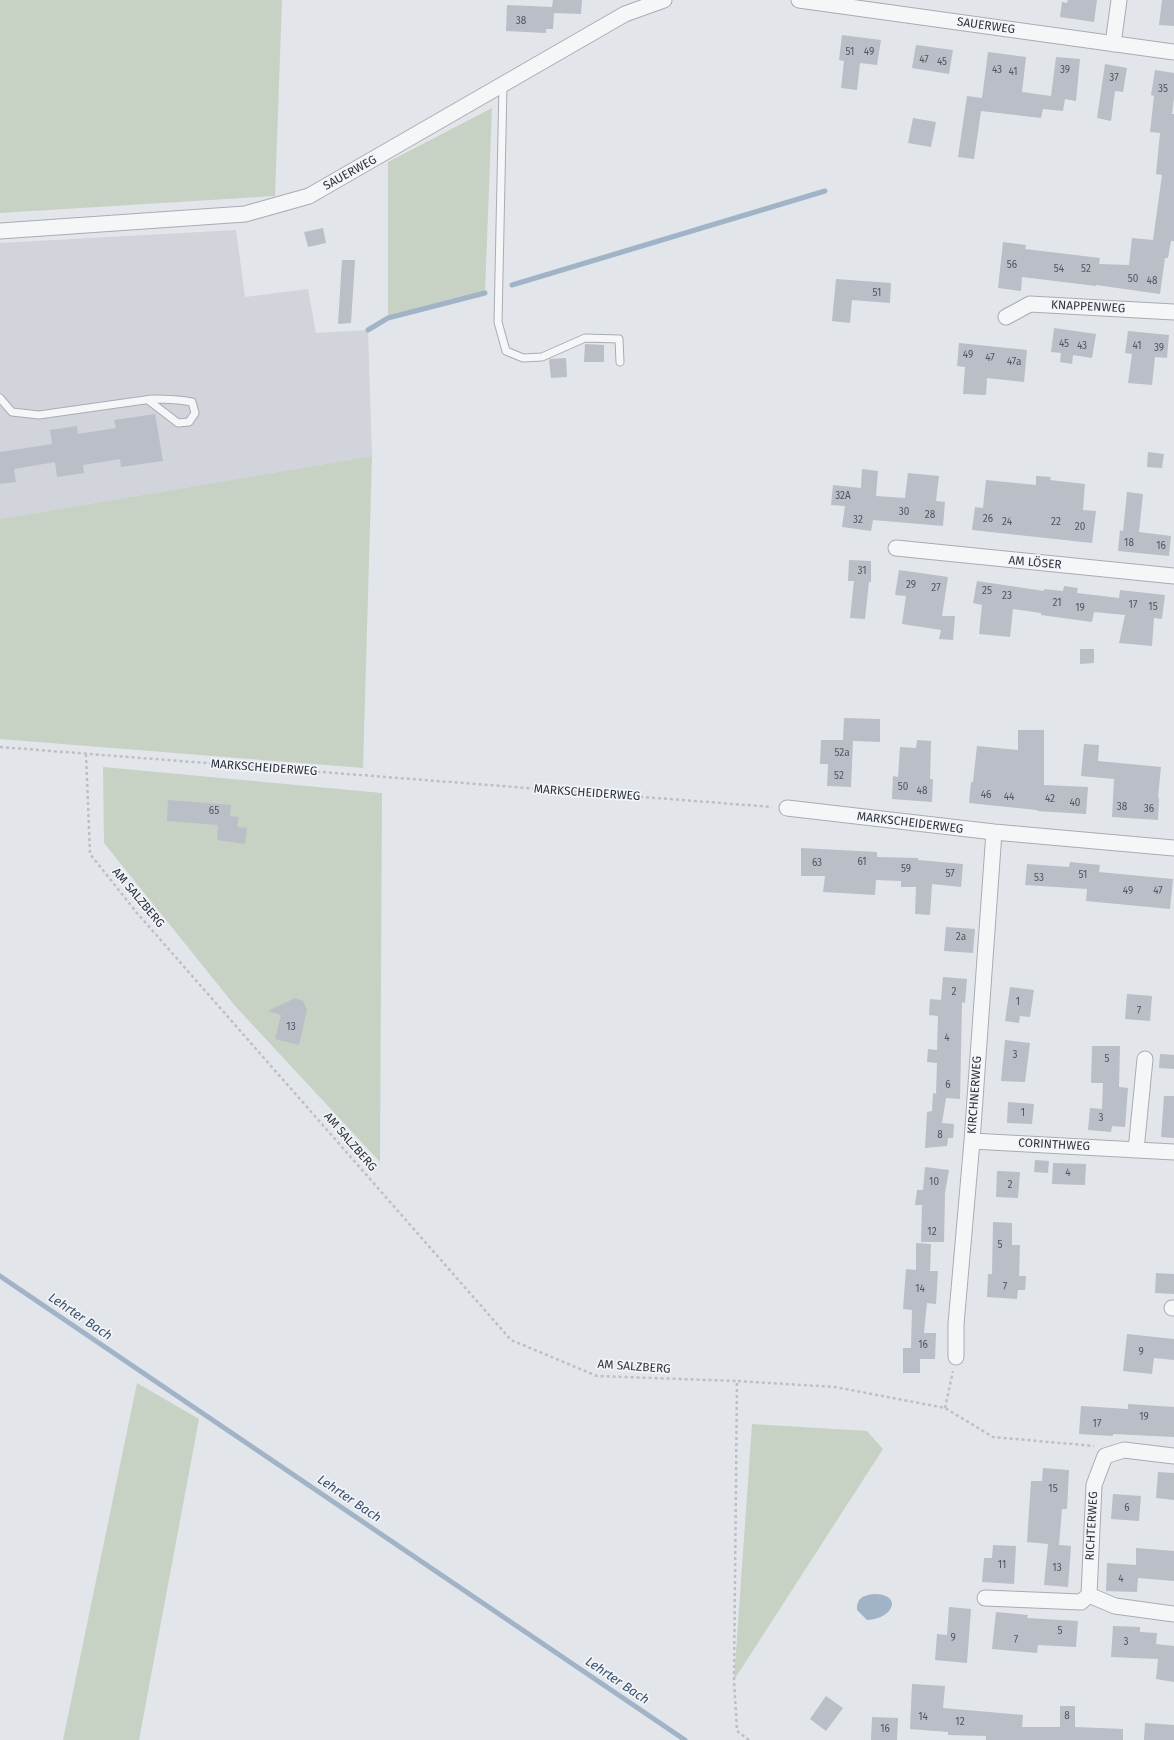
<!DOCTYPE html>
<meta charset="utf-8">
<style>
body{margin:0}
canvas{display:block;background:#e2e5e9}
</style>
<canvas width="1174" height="1740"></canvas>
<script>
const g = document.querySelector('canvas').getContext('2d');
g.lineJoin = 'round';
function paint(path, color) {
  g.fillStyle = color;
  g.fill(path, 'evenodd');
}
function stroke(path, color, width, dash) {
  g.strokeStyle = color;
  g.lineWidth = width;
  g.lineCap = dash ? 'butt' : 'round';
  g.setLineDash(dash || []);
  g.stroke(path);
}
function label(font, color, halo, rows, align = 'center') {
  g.font = font + ' "Fira Sans",sans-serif';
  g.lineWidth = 3.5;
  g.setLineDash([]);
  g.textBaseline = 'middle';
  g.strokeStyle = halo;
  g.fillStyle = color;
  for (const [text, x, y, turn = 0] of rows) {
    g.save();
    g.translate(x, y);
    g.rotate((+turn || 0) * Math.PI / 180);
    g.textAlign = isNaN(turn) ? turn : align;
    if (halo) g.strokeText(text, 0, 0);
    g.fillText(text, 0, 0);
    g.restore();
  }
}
paint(new Path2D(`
 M236 230 245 297 308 289 316 333 368 330 372 456 0 519V243Z`), '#d1d4db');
paint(new Path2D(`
 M0 0H282L275 196 0 213Z
 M492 108 485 293 388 318V162Z
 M372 456 363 768 0 739V519Z
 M103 767 382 793 380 1162 236 1007 104 843Z
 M137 1383 199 1419 139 1740H63Z
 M752 1424 867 1431 883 1449 734 1680Z`), '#c8d2c4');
paint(new Path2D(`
 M874 1594C903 1594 894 1619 867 1620L857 1610C856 1599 863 1595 874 1594Z`), '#a1b3c6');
stroke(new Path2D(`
 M512 285 825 191
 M368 330 388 318 485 293
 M0 1276 685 1740`), '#a1b3c6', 5);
paint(new Path2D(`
 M553 0H582L581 14 554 13 553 29H546V33L506 31 507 5 552 7Z
 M1068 0H1097L1094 22 1060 17 1062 2 1067 3Z
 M1162 0H1174V26L1159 25Z
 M842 35 881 40 877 65 860 63 857 90 841 88 844 61 839 60Z
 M916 45 953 50 949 74 912 68Z
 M988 52 1026 57 1022 92 1051 96 1056 57 1080 59 1076 101 1065 99 1063 111 1043 109 1041 118 981 111 974 159 958 157 967 96 982 98Z
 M1105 64 1127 68 1123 92 1115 91 1111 121 1097 118Z
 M1155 70 1174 73V98L1172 114H1174V241H1171L1168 258H1165L1160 294 1096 285V286L1022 277 1021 291 998 288 1003 242 1026 245 1025 249 1100 258 1099 264 1129 265 1132 238 1153 240 1162 175 1156 174 1160 133 1150 132 1154 96 1151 95Z
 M913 118 936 122 931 147 908 143Z
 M323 228 326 243 308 247 304 232Z
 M342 260H355L351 323 338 324Z
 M836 279 891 283 890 303 852 300 850 323 832 321Z
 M1054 328 1096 334 1092 358 1073 355 1072 364 1060 362 1061 353 1051 352Z
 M1128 331 1169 335 1167 358 1155 357 1152 385 1128 383 1132 354 1125 353Z
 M959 343 1027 350 1024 382 987 378 986 395 963 394 965 367 957 366Z
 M585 344 604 345V362H584Z
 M566 358 567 377 551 378 549 359Z
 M155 414 163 461 121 467 120 459 83 465 84 473 57 477 55 462 14 469 16 482 0 484V452L52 444 50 430 77 426 78 434 116 428 114 420Z
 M1148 452 1164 454 1162 468 1147 467Z
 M862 469 878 471 876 496 905 498 908 473 939 476 936 501 945 502 943 526 873 520 871 531 842 527 845 506 831 505 833 485 861 488Z
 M1036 476 1051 477 1050 480 1085 484 1083 510 1096 511 1092 543 972 530 975 507 983 508 986 480 1036 485Z
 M1127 492 1143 494 1139 532 1171 536 1169 556 1118 551 1120 530 1123 531Z
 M849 560 871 561V582H869L865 619 850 618 854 581H848Z
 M899 570 948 577 942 616H955L953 640 939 639 941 630 902 624 906 596 895 595Z
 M977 581 1044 591V589L1063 591 1064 586 1078 588 1077 593 1119 598 1120 590 1165 595 1162 619 1154 618 1152 646 1119 643 1125 615 1094 612 1092 622 1041 615V613L1013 609 1010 637 979 634 982 605 973 603Z
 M1080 649H1094V663L1080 664Z
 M844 718 880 719V742L853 741 851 787 827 786 828 764H820L821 740H843Z
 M1018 730H1044V785L1088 787 1086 814 1037 811V810L969 803 971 782H973L977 746 1018 750Z
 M917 740 931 741 930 779H933L932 802 892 799 893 776 898 777 900 747 916 748Z
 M1084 744 1099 745 1098 761 1161 767 1158 797 1159 798 1158 820 1112 817 1114 779 1081 776Z
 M168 800 231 805 230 816 239 817 237 827 247 828 245 844 217 840 218 825 167 821Z
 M801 848 877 852V857L918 858V860L963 864 961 887 932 884 930 915 915 914 916 887H901V881L876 880 875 895 823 892 825 876H801Z
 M1070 862 1100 865 1099 872 1173 879 1170 909 1086 901 1087 889 1025 885 1027 864 1069 867Z
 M946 927 975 929 973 953 944 951Z
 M943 977 967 979 965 1003 962 1002 960 1099 946 1098 942 1123 954 1124 953 1138H948L947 1146 925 1148 927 1112 932 1111 933 1093 936 1094 937 1063 927 1062 928 1049 937 1050 938 1016 929 1015 930 999 941 1000Z
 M1010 987 1034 990 1030 1017 1020 1016 1019 1023 1005 1021Z
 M1127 994 1152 996 1150 1021 1125 1019Z
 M295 998 303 1001 307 1010 299 1045 275 1039 281 1015 268 1011Z
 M1005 1040 1030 1043 1025 1082 1001 1081Z
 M1092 1046H1120L1119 1087 1128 1088 1125 1127 1112 1126 1111 1132 1088 1130 1090 1108 1102 1109 1103 1083H1091Z
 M1160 1054 1174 1055V1069L1159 1068Z
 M1164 1096H1174V1138L1161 1137Z
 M1008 1102 1034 1104 1032 1124 1007 1123Z
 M1035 1160 1049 1161 1048 1173 1034 1172Z
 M1053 1163 1086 1164 1085 1185 1052 1184Z
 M925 1167 949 1170 945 1193 944 1242H921L922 1205H915L917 1190H923Z
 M997 1171 1020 1172 1018 1198 996 1197Z
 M993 1222 1012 1223V1245H1020L1019 1276H1026L1025 1290H1018L1017 1299 987 1297 988 1274H992Z
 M916 1243 931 1244 930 1271H938L936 1304 927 1303 924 1333H936L935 1359H920V1373H903V1348H911L912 1310 903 1309 906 1269 916 1270Z
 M1156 1273 1174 1274V1294L1155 1293Z
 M1127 1334 1174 1339V1360L1154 1358 1152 1374 1123 1371Z
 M1128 1404 1174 1407V1437L1113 1434V1436L1079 1434 1081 1406 1128 1409Z
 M1043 1468 1069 1470 1067 1509H1062L1059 1545 1027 1542 1031 1481H1042Z
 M1158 1472 1174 1473V1500L1156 1498Z
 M1113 1494 1141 1496 1139 1521 1111 1519Z
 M1048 1544 1071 1546 1068 1587 1044 1585Z
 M993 1545 1016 1546 1014 1584 982 1582 984 1558H992Z
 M1136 1548 1174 1551V1581L1138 1578 1137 1592 1106 1591 1107 1563 1136 1565Z
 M949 1607 971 1609 967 1663 935 1660 937 1634 947 1635Z
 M996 1612 1028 1615 1027 1618 1078 1621 1076 1647 1038 1645 1037 1653 992 1649Z
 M1113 1626 1140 1627V1632L1157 1633 1156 1644 1174 1646V1682L1156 1679 1158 1659 1111 1657Z
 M912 1684 945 1686 943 1708 1023 1715 1022 1727H1060V1706H1075V1727L1123 1729V1740H986V1736L948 1735V1732L910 1729Z
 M826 1696 843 1708 826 1731 810 1719Z
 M872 1717 898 1718 897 1740H871Z
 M1145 1723 1174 1725V1740H1144Z`), '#babec6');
const service = new Path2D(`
 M503 85 498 322 506 351 523 358 542 357 585 338 619 339 620 362
 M0 398 12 412 39 415 152 399C166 399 178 399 192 402L195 413 189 422 178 423 148 400`);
const minor = new Path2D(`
 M799 0 1174 52
 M1113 44 1119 0
 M0 231 245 214 309 196 625 14 664 0
 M1006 317 1030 304 1174 312
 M896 548 1174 576
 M787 808 994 832 1174 848
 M972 1141 1174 1152
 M1136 1150 1145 1059
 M1172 1308H1174
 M956 1357V1324L972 1141 994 832
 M1174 1456 1124 1450 1105 1456 1094 1485 1089 1595 1115 1606 1174 1614
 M985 1598 1081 1602 1089 1595`);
stroke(service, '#a8acb3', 9);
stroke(minor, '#a8acb3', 17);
stroke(new Path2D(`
 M0 747 772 807
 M86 754 90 854 137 913 511 1340 597 1376 737 1381
 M945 1408 953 1371
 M749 1740 737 1731 734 1680 737 1381 835 1387 945 1408 993 1437 1094 1446`), '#bdbfc4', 2.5, [3, 3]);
stroke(service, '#f5f6f8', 7);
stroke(minor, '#f5f6f8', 15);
label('10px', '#505662', null, [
 ["38",521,21],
 ["51",850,52],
 ["49",869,52],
 ["47",924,60],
 ["45",942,62],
 ["43",997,70],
 ["39",1065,70],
 ["41",1013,72],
 ["37",1114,78],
 ["35",1163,89],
 ["56",1012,265],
 ["54",1059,269],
 ["52",1086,269],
 ["50",1133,279],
 ["48",1152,281],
 ["51",877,293],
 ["45",1064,344],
 ["43",1082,346],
 ["41",1137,346],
 ["39",1159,348],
 ["49",968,355],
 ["47",990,358],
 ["47a",1014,362],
 ["32A",843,496],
 ["30",904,512],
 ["28",930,515],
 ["26",988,519],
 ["32",858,520],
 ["24",1007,522],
 ["22",1056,522],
 ["20",1080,527],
 ["18",1129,543],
 ["16",1161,546],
 ["31",862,571],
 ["29",911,585],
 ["27",936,588],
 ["25",987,591],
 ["23",1007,596],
 ["21",1057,603],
 ["17",1133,605],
 ["15",1153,607],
 ["19",1080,608],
 ["52a",842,753],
 ["52",839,776],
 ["50",903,787],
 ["48",922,791],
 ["46",986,795],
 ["44",1009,797],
 ["42",1050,799],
 ["40",1075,803],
 ["38",1122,807],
 ["36",1149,809],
 ["65",214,811],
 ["61",862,862],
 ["63",817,863],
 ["59",906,869],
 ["57",950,874],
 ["51",1083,875],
 ["53",1039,878],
 ["49",1128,891],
 ["47",1158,891],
 ["2a",961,937],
 ["2",954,992],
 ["1",1018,1002],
 ["7",1139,1011],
 ["13",291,1027],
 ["4",947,1038],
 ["3",1015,1055],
 ["5",1107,1059],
 ["6",948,1085],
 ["1",1023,1113],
 ["3",1101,1118],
 ["8",940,1135],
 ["4",1068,1173],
 ["10",934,1182],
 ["2",1010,1185],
 ["12",932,1232],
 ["5",1000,1245],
 ["7",1005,1287],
 ["14",920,1289],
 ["16",923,1345],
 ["9",1141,1352],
 ["19",1144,1417],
 ["17",1097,1424],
 ["15",1053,1489],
 ["6",1127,1508],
 ["11",1002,1565],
 ["13",1057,1568],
 ["4",1121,1579],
 ["5",1060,1631],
 ["9",953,1638],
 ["7",1016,1640],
 ["3",1126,1642],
 ["8",1067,1716],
 ["14",923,1717],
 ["12",960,1722],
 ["16",885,1729]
]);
label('12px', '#2c3340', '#f2f4f7', [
 ["SAUERWEG",986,26,8],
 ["SAUERWEG",350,173,-29],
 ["KNAPPENWEG",1088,307,3],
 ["AM LÖSER",1035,563,5],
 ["MARKSCHEIDERWEG",264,768,4],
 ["MARKSCHEIDERWEG",587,793,4],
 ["MARKSCHEIDERWEG",910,823,7],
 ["AM SALZBERG",138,898,50],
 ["KIRCHNERWEG",975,1095,-86],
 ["AM SALZBERG",350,1142,49],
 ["CORINTHWEG",1054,1145,3],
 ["AM SALZBERG",634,1367,4],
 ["RICHTERWEG",1092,1526,-87]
]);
label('italic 13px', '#3a5270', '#f2f4f7', [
 ["Lehrter Bach",80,1317,34],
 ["Lehrter Bach",349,1499,34],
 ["Lehrter Bach",617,1681,34]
]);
</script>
